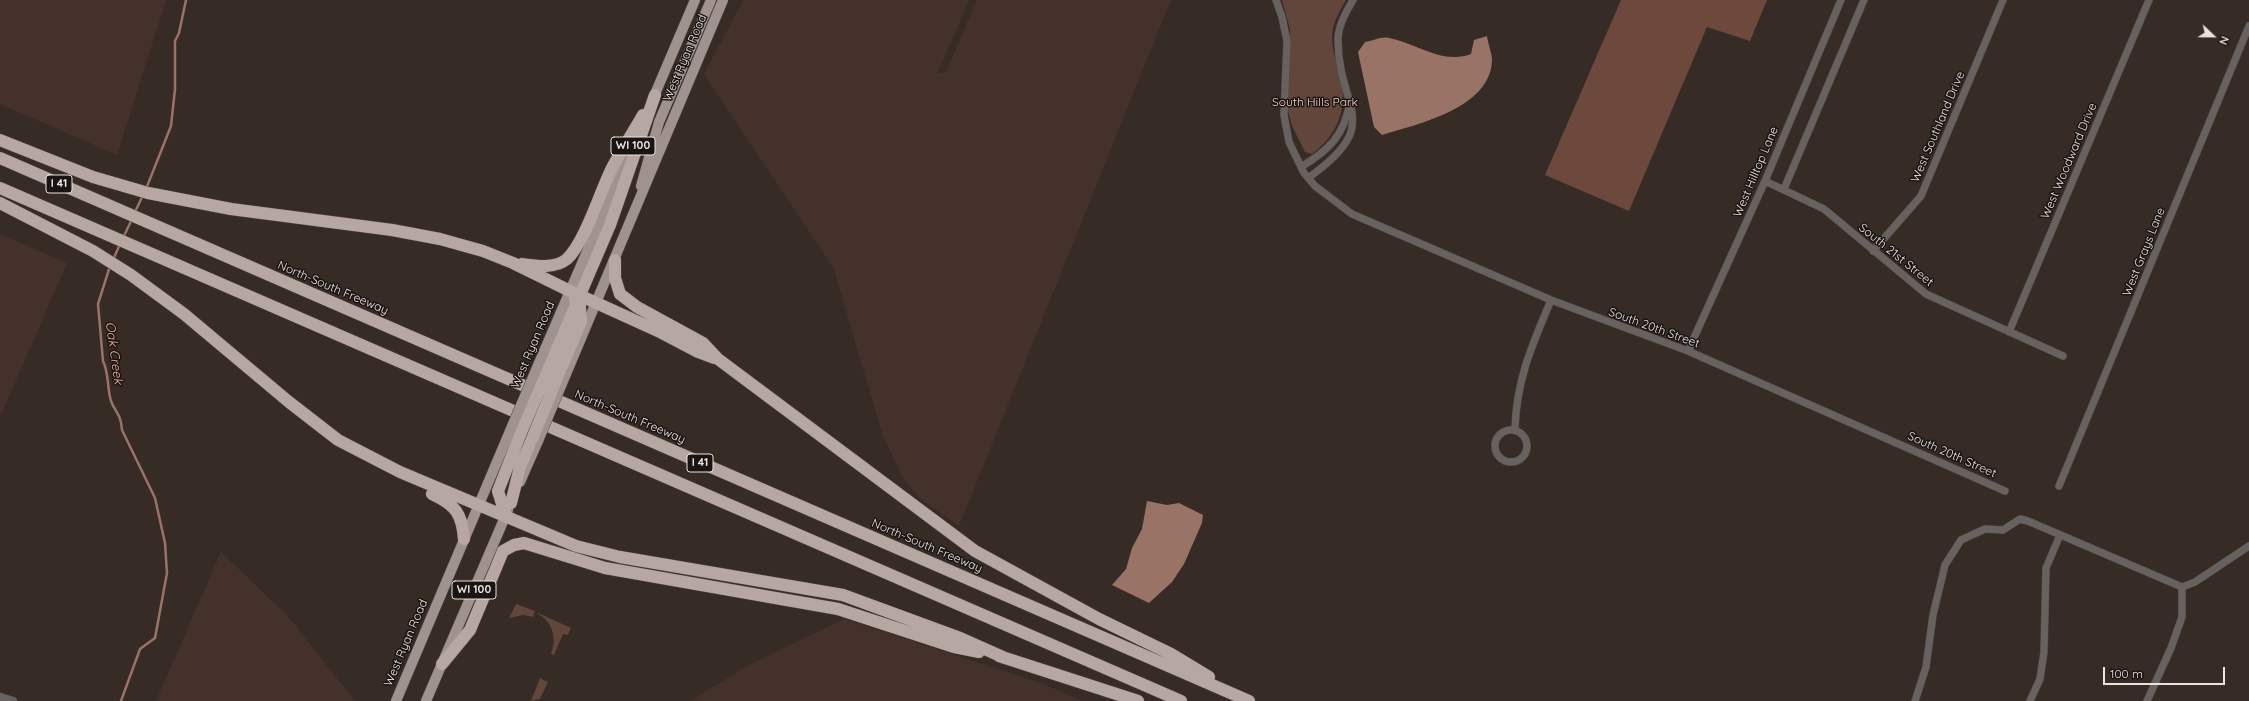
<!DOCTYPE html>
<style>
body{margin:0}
#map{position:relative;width:2249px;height:701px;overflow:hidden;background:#372b26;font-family:Quicksand,sans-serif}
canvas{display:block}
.north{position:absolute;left:2193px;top:16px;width:40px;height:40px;-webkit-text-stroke:3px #1a1413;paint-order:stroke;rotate:112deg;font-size:11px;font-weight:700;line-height:16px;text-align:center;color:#ebe3e0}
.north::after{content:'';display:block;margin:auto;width:14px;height:18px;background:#ebe3e0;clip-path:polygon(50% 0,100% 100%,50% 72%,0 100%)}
.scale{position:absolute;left:2103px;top:667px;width:122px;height:18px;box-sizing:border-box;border:2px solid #ebe3e0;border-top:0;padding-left:5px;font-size:12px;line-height:14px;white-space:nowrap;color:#ebe3e0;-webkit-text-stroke:3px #1a1413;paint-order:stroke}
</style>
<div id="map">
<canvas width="2249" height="701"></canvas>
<div class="north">N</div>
<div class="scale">100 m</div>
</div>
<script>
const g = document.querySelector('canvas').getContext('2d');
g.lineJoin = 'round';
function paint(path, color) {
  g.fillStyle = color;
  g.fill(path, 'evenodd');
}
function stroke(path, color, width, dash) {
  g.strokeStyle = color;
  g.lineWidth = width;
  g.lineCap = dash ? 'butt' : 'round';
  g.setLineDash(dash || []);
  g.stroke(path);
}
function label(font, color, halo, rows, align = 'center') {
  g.font = font + ' Quicksand,sans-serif';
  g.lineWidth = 3;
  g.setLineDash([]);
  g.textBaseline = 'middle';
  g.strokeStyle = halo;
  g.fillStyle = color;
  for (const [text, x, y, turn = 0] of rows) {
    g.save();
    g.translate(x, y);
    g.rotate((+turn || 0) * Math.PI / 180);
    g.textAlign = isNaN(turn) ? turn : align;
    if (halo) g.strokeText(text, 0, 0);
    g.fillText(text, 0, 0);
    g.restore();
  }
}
paint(new Path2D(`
 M0 0H166L117 155 0 104Z
 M743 0H969L937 74 946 72 977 0H1171L959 526 922 500 903 478 883 436 833 267 704 74Z
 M0 234 67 263 0 417Z
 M221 552 287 615 355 701H156Z
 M844 619 1044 684 1082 701H691L745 667Z`), '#44312b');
paint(new Path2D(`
 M1282 0H1346C1341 8 1335 19 1333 28 1329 48 1339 66 1342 85 1346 114 1335 137 1312 154L1305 152 1292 126 1288 111 1290 29Z
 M516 604 535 611 533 617 523 615 509 618Z
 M538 613 571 628 568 635 563 634 554 655 551 654C557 638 553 622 538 614Z
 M540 678 548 682 540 699 531 701Z`), '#62463b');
paint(new Path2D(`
 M1621 0H1767L1750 41 1707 27 1629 211 1545 175Z`), '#6c493c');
paint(new Path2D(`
 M1487 36C1488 44 1492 53 1492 60 1491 108 1418 124 1382 135L1374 127 1358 52 1365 42C1372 41 1382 36 1389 38 1416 43 1443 65 1471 54L1474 40Z
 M1147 501 1167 505 1179 503 1203 515 1202 523 1184 564 1172 582 1149 603 1112 585 1126 569 1132 548 1142 529Z`), '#997365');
stroke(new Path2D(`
 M146 189 171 126 175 89V41L179 33 186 0
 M135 212 143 195
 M123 238 132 219
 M113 260 120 244
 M110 266 98 304 103 361C109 373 107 388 111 401 116 414 121 414 122 430L155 498 165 543 167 573 155 638 140 649 121 701`), '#997365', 2.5);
const minor = new Path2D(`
 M1276 0 1282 17 1287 41 1284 115 1289 142 1304 173 1315 186 1352 214 1551 300 1688 351 2005 491
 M1301 167C1329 150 1344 136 1350 102
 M1308 178C1386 123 1338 110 1338 40 1338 26 1346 12 1353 0
 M1765 181 1824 209 1926 294 2063 356
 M1784 189 1864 0
 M1873 251 1921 196 2003 0
 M2009 332 2149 0
 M1688 351 1765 181 1841 0
 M1515 430C1516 381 1532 345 1551 300
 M1495 446a16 16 0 1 1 32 0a16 16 0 1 1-32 0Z
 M2059 486 2249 26
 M1915 701 1926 667 1933 615 1945 565 1961 540 1985 529 2003 530 2020 519 2028 521 2182 587 2195 582 2249 546
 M2030 701 2040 679 2044 652 2046 568 2060 535
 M2147 701 2171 648 2182 617V587`);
const tertiary = new Path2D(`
 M0 697 13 701`);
const primary = new Path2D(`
 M652 101 695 0
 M641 186 659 122 711 0
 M539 363 629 154
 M566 374 723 0
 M520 482 538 441
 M396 701 510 431
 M426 701 508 510`);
const motorway = new Path2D(`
 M0 140 93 177 148 193 231 209 392 230 440 239 483 251 513 263 570 291 658 331 698 352 714 358
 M0 158 1249 701
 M0 188 1181 701
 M0 203 93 251 131 275 184 314 289 402 338 440 400 472 576 546 620 557 843 595 960 638 1005 658
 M615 260V278L620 294 637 307 703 343 718 359 975 551 1099 619 1171 654 1209 677
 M522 264C536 266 555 269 567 259 585 242 600 192 612 168 621 150 633 133 643 115
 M549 367 610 225 655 95
 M560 371 581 322 580 307 575 299
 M432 494C456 505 462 514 464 539
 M511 503 520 467 532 439
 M506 517 498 491 520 435
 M999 656 1138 701
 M442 664 470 630 503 551 514 545 524 543 605 568 838 609 954 647 979 652`);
stroke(minor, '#544844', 8);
stroke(tertiary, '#544844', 9);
stroke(primary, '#544844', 11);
stroke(motorway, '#544844', 13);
stroke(minor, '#67615f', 7);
stroke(tertiary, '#67615f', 8);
stroke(primary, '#a0938f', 10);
stroke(motorway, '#b7a7a2', 12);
const primaryBridge = new Path2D(`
 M510 431 539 363
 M538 441 566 374`);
const motorwayBridge = new Path2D(`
 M520 435 549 367
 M532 439 560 371`);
stroke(primaryBridge, '#544844', 11, []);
stroke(motorwayBridge, '#544844', 13, []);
stroke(primaryBridge, '#a0938f', 10);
stroke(motorwayBridge, '#b7a7a2', 12);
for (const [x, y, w] of [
 [633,146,44],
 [59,184,26],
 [700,463,26],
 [474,590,44]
]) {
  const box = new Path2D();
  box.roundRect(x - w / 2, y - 9, w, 18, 3);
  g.fillStyle = '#1a1413';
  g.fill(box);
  stroke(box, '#ebe3e0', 1);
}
label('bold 11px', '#ebe3e0', null, [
 ["WI 100",633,146],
 ["I 41",59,184],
 ["I 41",700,463],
 ["WI 100",474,590]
]);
label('12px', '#ebe3e0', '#1a1413', [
 ["West Ryan Road",685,58,-67],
 ["West Southland Drive",1938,127,-67],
 ["West Woodward Drive",2069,161,-67],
 ["West Hilltop Lane",1756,172,-67],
 ["West Grays Lane",2144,252,-68],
 ["South 21st Street",1896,255,39],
 ["North-South Freeway",333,288,23],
 ["South 20th Street",1654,328,20],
 ["West Ryan Road",533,345,-67],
 ["North-South Freeway",630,417,23],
 ["South 20th Street",1952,455,24],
 ["North-South Freeway",927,546,23],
 ["West Ryan Road",406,643,-67]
]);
label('12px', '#f7cfc1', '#1a1413', [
 ["South Hills Park",1315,102]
]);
label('italic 13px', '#f1b099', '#1a1413', [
 ["Oak Creek",114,353,82]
]);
</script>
